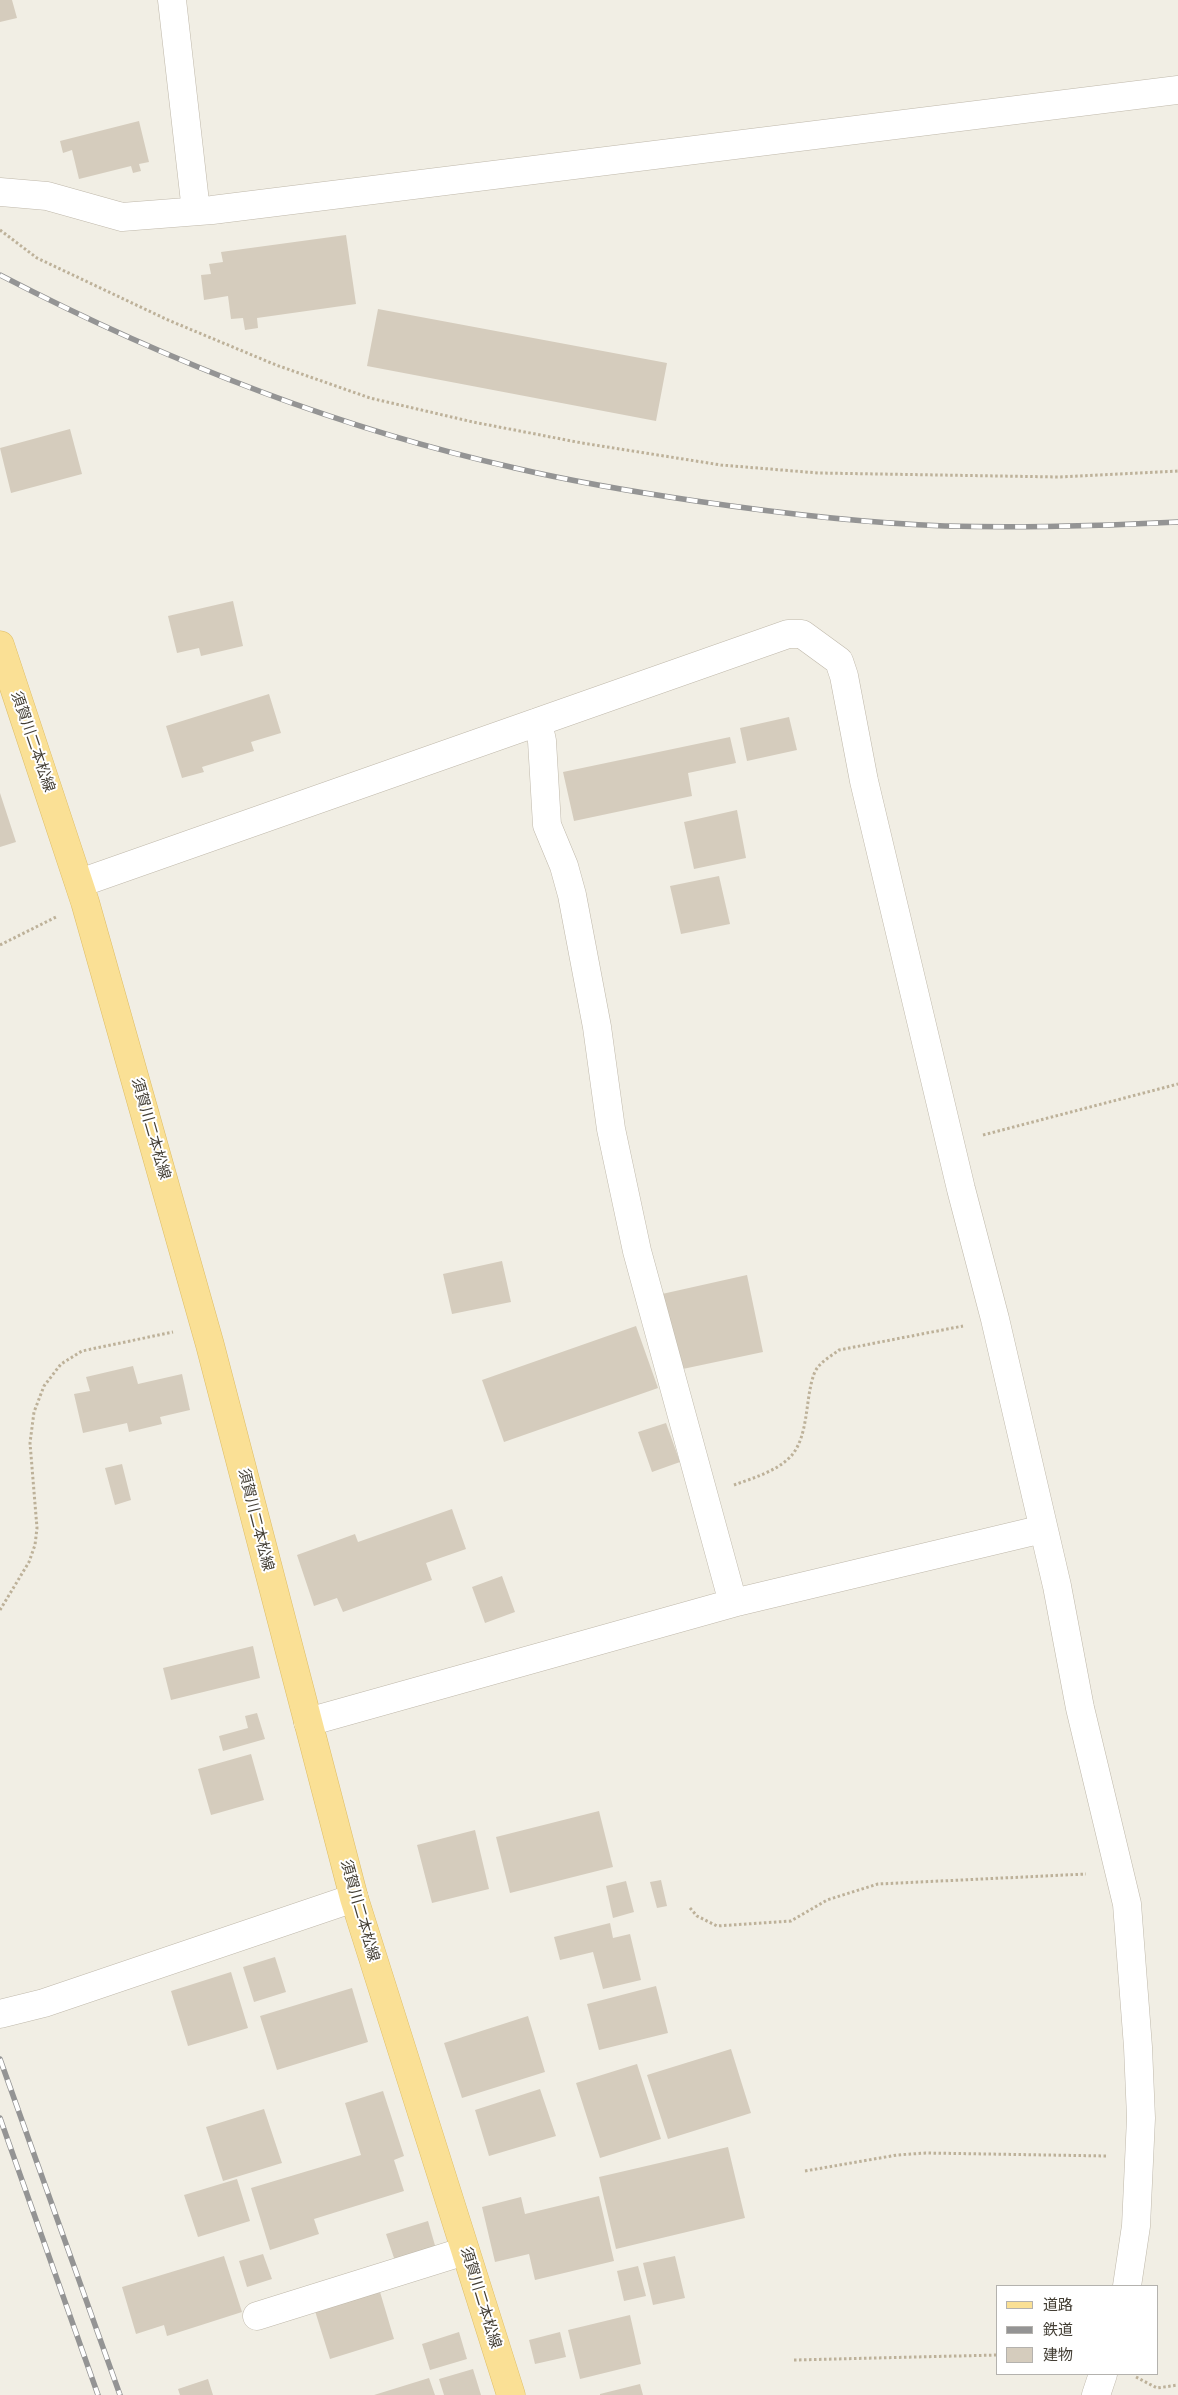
<!DOCTYPE html>
<meta charset="utf-8">
<style>
body{margin:0}
#map{position:relative;width:1178px;height:2395px;overflow:hidden;background:#f1eee4;font-family:Poppins,"Noto Sans JP",sans-serif}
canvas{display:block}
.legend{position:absolute;left:996px;top:2285px;width:162px;height:90px;box-sizing:border-box;background:#fff;border:1px solid #b4b2ae;margin:0;padding:6px 9px;list-style:none;font-size:15px;color:#433e34}
.legend li{display:flex;align-items:center;gap:10px;height:25px}
.legend b{width:25px;border:1px solid #b4b2ae}
</style>
<div id="map">
<canvas width="1178" height="2395"></canvas>
<ul class="legend">
<li><b style="height:6px;background:#fae095"></b>道路</li>
<li><b style="height:6px;background:#949494"></b>鉄道</li>
<li><b style="height:14px;background:#d5ccbd"></b>建物</li>
</ul>
</div>
<script>
const g = document.querySelector('canvas').getContext('2d');
g.lineJoin = 'round';
function paint(path, color) {
  g.fillStyle = color;
  g.fill(path, 'evenodd');
}
function stroke(path, color, width, dash) {
  g.strokeStyle = color;
  g.lineWidth = width;
  g.lineCap = dash ? 'butt' : 'round';
  g.setLineDash(dash || []);
  g.stroke(path);
}
function label(font, color, halo, rows, align = 'center') {
  g.font = font + ' Poppins,"Noto Sans JP",sans-serif';
  g.lineWidth = 4;
  g.setLineDash([]);
  g.textBaseline = 'middle';
  g.strokeStyle = halo;
  g.fillStyle = color;
  for (const [text, x, y, turn = 0] of rows) {
    g.save();
    g.translate(x, y);
    g.rotate((+turn || 0) * Math.PI / 180);
    g.textAlign = isNaN(turn) ? turn : align;
    if (halo) g.strokeText(text, 0, 0);
    g.fillText(text, 0, 0);
    g.restore();
  }
}
paint(new Path2D(`
 M0 0H12L17 18 0 22Z
 M139 121 149 162 139 164 141 171 133 173 131 166 79 179 72 150 63 153 60 141Z
 M346 235 356 304 257 318 258 328 245 330 243 318 231 319 228 296 204 300 201 275 211 274 209 264 223 262 221 252Z
 M378 309 667 363 656 421 367 366Z
 M70 429 82 474 11 493 0 448Z
 M233 601 243 646 201 656 199 648 177 653 168 616Z
 M269 694 281 733 251 742 254 751 202 767 204 772 182 778 166 726Z
 M789 717 797 750 747 761 740 728Z
 M730 737 736 763 688 773 692 796 574 821 563 772Z
 M0 793 16 842 0 847Z
 M737 810 746 858 694 869 684 822Z
 M719 876 730 924 681 934 670 886Z
 M502 1261 511 1302 452 1314 443 1274Z
 M747 1275 763 1352 678 1370 662 1294Z
 M636 1326 658 1388 504 1442 482 1380Z
 M133 1366 138 1384 182 1374 190 1410 160 1417 162 1424 129 1432 127 1423 83 1433 74 1394 90 1391 86 1377Z
 M666 1423 680 1462 652 1472 638 1432Z
 M122 1464 131 1500 115 1505 105 1468Z
 M452 1509 466 1549 426 1563 432 1580 343 1612 337 1598 314 1606 297 1555 355 1534 358 1542Z
 M502 1576 515 1612 485 1623 472 1587Z
 M253 1646 260 1678 171 1700 163 1668Z
 M257 1713 265 1739 223 1751 219 1736 248 1728 245 1716Z
 M251 1754 264 1800 211 1815 198 1769Z
 M599 1811 613 1867 510 1893 496 1837Z
 M475 1830 489 1889 432 1903 417 1845Z
 M661 1880 667 1906 657 1908 650 1882Z
 M626 1881 634 1912 613 1918 606 1886Z
 M610 1923 613 1938 630 1934 641 1980 603 1989 593 1952 560 1960 554 1937Z
 M275 1957 286 1992 254 2002 243 1967Z
 M231 1972 248 2028 188 2046 171 1991Z
 M656 1986 668 2033 599 2050 587 2004Z
 M352 1988 368 2042 277 2070 260 2016Z
 M528 2016 545 2072 462 2098 444 2043Z
 M731 2049 751 2113 668 2139 647 2075Z
 M637 2064 661 2139 600 2158 576 2083Z
 M540 2089 556 2136 489 2156 475 2110Z
 M383 2091 404 2156 394 2160 404 2191 314 2219 319 2234 270 2250 251 2188 361 2155 345 2103Z
 M264 2109 282 2163 223 2181 206 2127Z
 M728 2147 745 2218 616 2249 599 2177Z
 M237 2179 250 2221 198 2237 184 2195Z
 M599 2196 614 2261 535 2280 529 2254 495 2262 482 2207 521 2197 525 2214Z
 M428 2221 436 2249 395 2261 386 2234Z
 M263 2254 272 2279 247 2287 239 2261Z
 M224 2256 242 2312 167 2336 164 2325 136 2334 122 2287Z
 M675 2256 685 2298 653 2305 643 2263Z
 M638 2266 646 2296 624 2301 617 2271Z
 M380 2292 394 2339 330 2359 315 2311Z
 M630 2315 641 2364 580 2379 568 2330Z
 M459 2332 467 2359 430 2370 422 2344Z
 M560 2332 566 2357 535 2364 529 2340Z
 M473 2369 481 2395H444L439 2379Z
 M429 2378 435 2395H374Z
 M208 2379 213 2395H180L178 2389Z
 M640 2384 643 2395H600V2394Z`), '#d5ccbd');
const minor = new Path2D(`
 M172 0 196 211
 M0 192 47 196 122 217 212 210 1178 90
 M538 722 542 741 547 825 564 866 572 895 597 1027 611 1129 637 1251 733 1603
 M80 883 788 634H802L839 661 844 676 864 781 961 1189 995 1319 1057 1586 1080 1708 1127 1904 1138 2047 1141 2118 1136 2226 1127 2286
 M308 1722 733 1603 1043 1529
 M0 2014 44 2003 354 1898
 M257 2316 465 2251
 M1096 2395 1103 2374`);
const major = new Path2D(`
 M0 645 85 902 210 1345 354 1898 511 2395`);
stroke(minor, '#bfb8aa', 29);
stroke(major, '#debd66', 29);
stroke(new Path2D(`
 M0 230 37 258 168 320 276 365 370 398 473 422 582 443 721 465 818 473 1059 477 1178 471
 M0 945 56 917
 M983 1135 1178 1084
 M734 1485C753 1478 778 1471 792 1455 809 1434 805 1399 814 1374 818 1363 830 1357 839 1350L963 1326
 M0 1610 29 1562 35 1545 37 1528 30 1443 34 1412 44 1386 61 1364 82 1351 173 1332
 M690 1908 697 1916 717 1926 791 1921 827 1900 878 1884 1086 1874
 M805 2171 897 2155 926 2153 1107 2156
 M794 2360 997 2355
 M1136 2377 1157 2388 1178 2385`), '#bdb199', 3, [2.5, 2.5]);
stroke(minor, '#fff', 28);
stroke(major, '#fae095', 28);
const rail = new Path2D(`
 M0 275C162 359 336 428 515 468 575 482 635 492 696 501 778 513 862 523 945 526 1023 528 1100 526 1178 522
 M0 2059 120 2395
 M0 2118 98 2395`);
stroke(rail, '#949494', 5.5);
stroke(rail, '#fff', 4, [11]);
label('15px', '#433e34', '#fff', [
 ["須賀川二本松線",32,742,71],
 ["須賀川二本松線",150,1129,74],
 ["須賀川二本松線",255,1520,76],
 ["須賀川二本松線",359,1911,74],
 ["須賀川二本松線",480,2298,73]
]);
</script>
